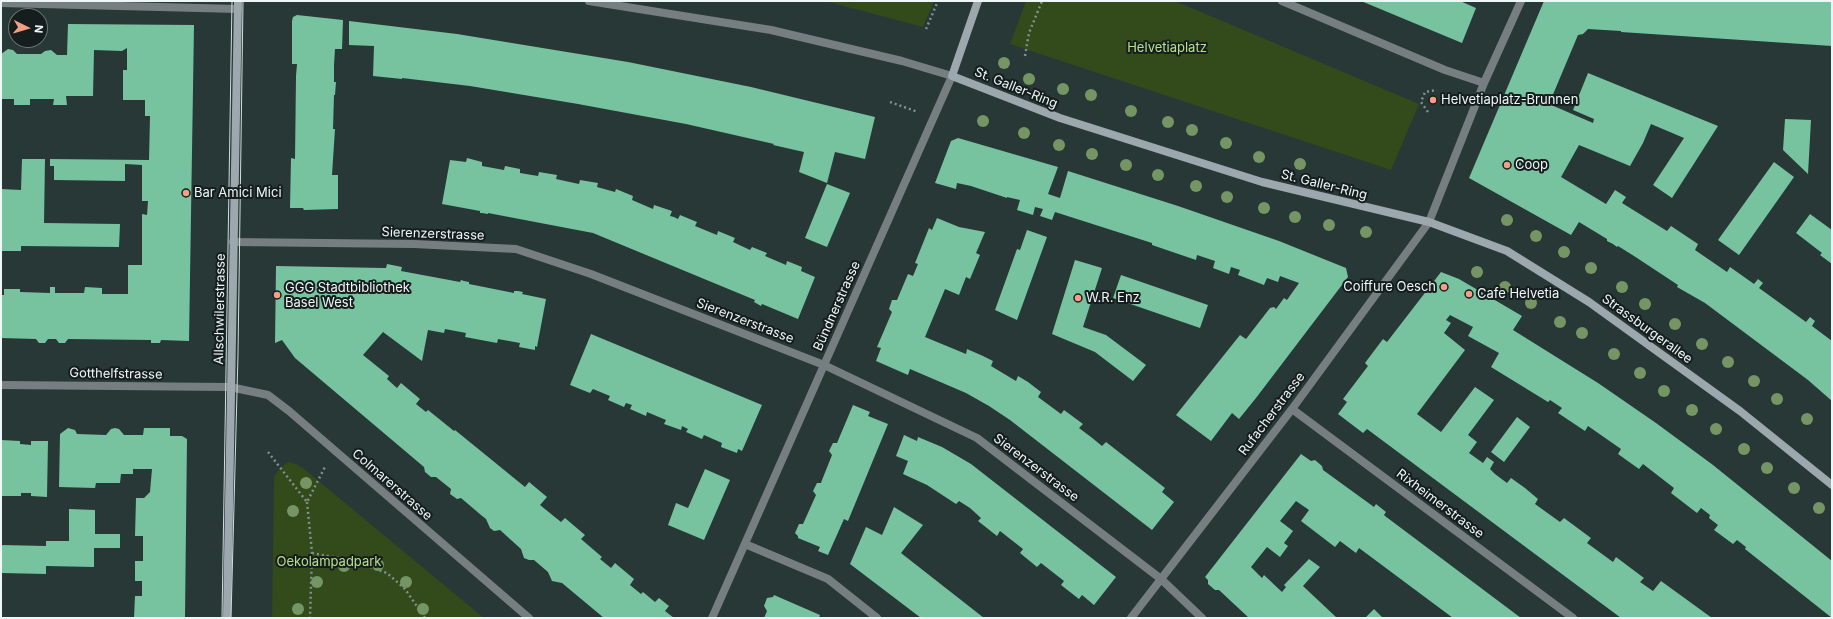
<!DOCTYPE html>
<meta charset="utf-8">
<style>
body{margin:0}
#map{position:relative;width:1833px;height:619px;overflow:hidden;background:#273837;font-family:Inter,sans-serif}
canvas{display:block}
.frame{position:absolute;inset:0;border:2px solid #edf7f7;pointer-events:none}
.north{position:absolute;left:8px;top:8px;width:40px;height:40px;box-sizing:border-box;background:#161d1d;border:1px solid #6c7474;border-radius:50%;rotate:95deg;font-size:11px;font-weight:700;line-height:16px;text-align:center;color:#edf7f7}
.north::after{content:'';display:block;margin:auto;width:14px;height:18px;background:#f49e87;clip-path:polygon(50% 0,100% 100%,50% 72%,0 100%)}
</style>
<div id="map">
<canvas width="1833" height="619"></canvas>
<div class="frame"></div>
<div class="north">N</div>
</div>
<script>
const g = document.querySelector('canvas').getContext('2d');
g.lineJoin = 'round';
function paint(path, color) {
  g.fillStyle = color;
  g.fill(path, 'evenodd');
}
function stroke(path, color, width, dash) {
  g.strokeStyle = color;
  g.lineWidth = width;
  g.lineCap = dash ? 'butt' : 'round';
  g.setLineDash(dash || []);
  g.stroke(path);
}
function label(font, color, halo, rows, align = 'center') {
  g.font = font + ' Inter,sans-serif';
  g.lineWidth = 4;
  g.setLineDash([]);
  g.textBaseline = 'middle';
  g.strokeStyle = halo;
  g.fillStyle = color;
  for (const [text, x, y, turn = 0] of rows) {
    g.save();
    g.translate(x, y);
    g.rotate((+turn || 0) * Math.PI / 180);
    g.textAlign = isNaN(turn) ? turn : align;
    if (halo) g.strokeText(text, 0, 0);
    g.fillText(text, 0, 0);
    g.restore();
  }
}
paint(new Path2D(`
 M825 1H934L923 27Z
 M1026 1H1175L1419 104 1391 170 1010 44Z
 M288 462 298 465 304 469 484 618H272L274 477 280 468Z`), '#334a1b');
paint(new Path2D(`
 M1361 1H1460L1476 8 1462 43Z
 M1544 1H1832V46L1621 32V31L1588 29 1583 34 1578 35 1549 104 1593 123 1594 119 1573 110 1588 73 1718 126 1672 198 1653 185 1684 138 1651 124 1643 143 1630 166 1579 145 1561 177 1606 204 1615 190 1626 197 1622 203 1667 231 1671 226 1698 244 1695 250 1727 272 1730 267 1754 284 1758 279 1763 283 1759 288 1806 322 1810 317 1815 321 1812 326 1832 341V401L1808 380 1705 303 1677 287 1678 285 1634 256 1618 246 1617 247 1613 244 1607 241V239L1579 222 1571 235 1469 178Z
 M297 15 343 20 342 49H335L334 65V82H336L335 95H334L333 129H335L332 175H338V209L304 210 303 208H290L291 158 295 159 296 76 297 64H292V21L293 17Z
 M349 21 457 34 628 62 751 87 875 117 865 159 835 152 827 183 799 172 804 152 773 145 774 144 686 124 578 104 470 86 402 78V79L373 76 374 46 349 45Z
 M68 24 194 25 189 341 161 340 160 343H151V340L68 339 65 343H59L56 339H48L45 343H39L36 339 1 338V295H4V289H20V292L50 293V287H55V293H84L85 287 102 288V294H128V265H142V214L147 215 148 201H142V165L125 164V181L54 180V166H50V159L149 160 150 116H145V100H123V70H127V48L122 51 94 50 93 96H66L67 105H53L54 99H30V105H14V99H1V54L8 49 13 50 17 54H41L45 51 51 50 57 55H67Z
 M1785 119 1811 120 1808 174 1783 150Z
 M958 138 1058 167 1048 194 1060 198 1068 171 1178 206 1279 241 1346 268 1348 277 1256 398 1239 419 1232 413 1211 441 1176 415 1240 335 1246 339 1270 308 1274 307 1276 309 1284 298 1287 300 1299 283 1280 276 1278 282 1267 278 1264 285 1238 275 1240 270 1231 267 1229 274 1213 268 1215 261 1197 255 1196 260 1152 245V243L1055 212 1052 220 1040 216 1043 209 1035 207 1033 215 1017 210 1020 200 1007 197V198L971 186 957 183 956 189 935 183 951 141Z
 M467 158 482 162V166L504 170 505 166 520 169V173L538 176 539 172 557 175 556 179 579 184 580 180 598 183 597 187 615 192 616 189 633 196 632 200 653 209 654 205 672 211 670 216 674 217 678 219 680 215 697 222 695 226 717 235 718 231 735 238 733 242 750 250 752 247 767 253 765 256 786 265 787 261 802 267 801 271 815 277 798 319 762 304 761 306 754 302 755 300 593 233 488 213V214L482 213H480V211L442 204 450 160 466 162Z
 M22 159H45L44 223 120 224 119 247 21 246V251H1V189L21 190Z
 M1774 162 1794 177 1739 255 1718 240Z
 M827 184 850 193 827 247 805 238Z
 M1810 214 1832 230V264L1820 255 1822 253 1796 233Z
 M937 218 959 227 985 232 976 253 980 255 970 279 966 277 959 295 945 289 925 337 966 354 967 349 983 356 993 361 991 366 1016 381 1018 376 1028 382 1041 392 1038 397 1061 414 1064 410 1083 424 1079 428 1091 437 1102 446 1106 442 1165 488 1162 492 1174 502 1152 530 1010 420 989 406 966 393 910 369 908 375 876 361 881 348 877 347 892 312 889 309 892 300H897L908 274 913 276 918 264 915 263 929 228 932 230Z
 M1027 230 1047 237 1017 320 995 310 1017 249 1020 250Z
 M1075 260 1102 268 1083 327 1106 335 1146 365 1133 381 1095 352 1052 334Z
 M387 264 402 267 401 271 460 282 461 280 464 281 469 282V284L514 293V291H518L523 292 522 294 546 299 537 347 535 346V350L519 347 520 343 498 339 497 343 465 337 466 333 445 329 444 333 428 330 422 361 383 332 363 355 389 376 387 379 397 388 401 383 420 399 416 404 426 412 428 410 454 431 455 430 525 487 529 482 547 497 540 505 561 522 565 518 585 535 581 539 602 557 600 559 611 568 615 563 634 579 630 585 641 594 643 592 655 602 659 598 669 606 665 611 674 618H604L562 583 552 581 548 572 534 560H529L524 558 521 549 500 530 494 531 490 528 486 519 481 515 461 498 457 499 450 494 451 489 436 477H431L425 472 424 467 295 358 282 340 275 343 276 266 384 268H386Z
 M1441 272 1459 279 1522 316 1513 330 1598 383 1656 423 1713 465 1832 561V618L1745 549 1746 547 1737 540 1733 544 1714 530 1718 525 1709 518 1710 515 1701 508 1697 513 1671 493 1674 488 1643 464 1639 469 1618 454 1621 449 1588 426 1585 431 1558 413 1562 408 1550 400 1548 402 1491 367 1499 353 1468 336 1473 327 1450 315 1446 320 1451 323 1444 333 1465 350 1417 414 1441 432 1475 387 1494 400 1468 435 1477 442 1469 453 1483 463 1487 457 1494 462 1490 469 1495 474 1507 483 1511 478 1525 488 1538 499 1535 504 1560 522 1564 518 1591 538 1587 543 1613 562 1616 557 1644 578 1640 582 1653 591 1661 581 1712 618H1621L1367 429 1363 433 1338 414 1347 402 1343 399 1368 366 1365 363 1383 339 1387 342Z
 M1121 275 1208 305 1200 328 1113 298Z
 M591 334 762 405 742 451 738 449 737 453 721 447 722 443 704 435 702 439 686 432 688 429 682 426 681 430 664 424 666 420 647 412 646 416 630 409 632 405 626 403 624 407 608 400 610 396 593 389 590 393 570 385Z
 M853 405 870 412 868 416 888 424 848 521 844 519 828 555 818 551 820 547 798 538V536L795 533 799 524H803L816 495 813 491 817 483H821L822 480 832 455 829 451 833 443H837Z
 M1517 417 1530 427 1504 462 1491 452Z
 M68 428 75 430 77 434 106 435 111 429 115 428 119 429 124 435H143L144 428H170V436H182L187 439 185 618H134L135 596H142V581H135V561H143V536H135L136 498H144L150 492 152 469H133V474H121L120 483H96L95 488 59 487 60 434Z
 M904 435 917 441 918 437 942 447 971 464 1116 577 1094 605 1082 595 1079 599 1061 585 1064 581 1041 563 1037 567 1020 553 1023 549 1000 531 997 536 978 521 981 518 970 508 959 501 956 504 927 485 903 474 908 461 896 456Z
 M1 440 20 441V444L31 445V441H48L47 497 31 496V493H21V496H1Z
 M1301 454 1311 461 1315 460 1322 466 1323 470 1374 507 1376 504 1386 512 1384 515 1385 516 1521 618H1453L1359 548 1356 553 1340 541 1335 547 1301 521 1309 510 1296 501 1280 521 1293 531 1284 543 1288 546 1280 557 1267 547 1251 567 1262 578 1264 575 1282 592 1286 587 1284 585 1309 559 1320 567 1303 586 1337 618H1249L1219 590H1215L1208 584V580L1205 577Z
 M705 469 730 480 704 540 668 525 676 503 688 508Z
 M894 507 923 525 901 553 984 618H921L850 564 866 527 882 535Z
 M69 509 95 510V534H120V548H94V567L46 566V574L1 573V545L46 546V541H69Z
 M774 595 820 615 819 618H764L767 611 764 606 767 598 773 597Z
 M1374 609 1383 618H1365Z`), '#77c39f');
stroke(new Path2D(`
 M926 29 938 1
 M1025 56 1029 33 1042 1
 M890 102 918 112
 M1428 112 1421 102 1425 92 1437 90
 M268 452 307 502 326 465
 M307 502 312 553 310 618
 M312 553 354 561 387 573 405 589 425 618`), '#829090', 2.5, [2, 3]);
stroke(new Path2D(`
 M589 1 771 30 902 61 952 76 712 618
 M1282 1 1445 70 1484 83
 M1 3 238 9
 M233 242 414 244 516 249 591 274 824 365 977 438 1161 579 1202 618
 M1 385 230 387 268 395 289 411 529 618
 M1292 409 1573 618
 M745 544 828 579 877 618
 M1131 618 1292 409 1429 222 1484 83 1521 1`), '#777e81', 8);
stroke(new Path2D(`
 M978 1 952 76 1060 118 1262 182 1429 222 1507 251 1589 302 1740 411 1832 485
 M227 618 238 1`), '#9ca8ad', 8);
stroke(new Path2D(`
 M222 618 232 1
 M231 618 238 354 243 1`), '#d2dddd', 1);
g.fillStyle = '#759565';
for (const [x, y] of [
 [1004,63],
 [1029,79],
 [1063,89],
 [1091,95],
 [1131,111],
 [983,121],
 [1168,122],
 [1192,130],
 [1024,133],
 [1226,143],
 [1059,145],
 [1092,154],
 [1259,157],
 [1300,164],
 [1126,165],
 [1158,175],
 [1196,186],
 [1227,197],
 [1264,208],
 [1295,217],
 [1507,220],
 [1329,225],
 [1366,232],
 [1536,236],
 [1564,252],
 [1591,268],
 [1477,272],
 [1505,287],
 [1622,287],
 [1531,303],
 [1645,304],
 [1560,322],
 [1675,324],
 [1582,333],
 [1702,344],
 [1614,354],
 [1728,362],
 [1640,373],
 [1754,381],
 [1664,391],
 [1777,399],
 [1692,410],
 [1807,419],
 [1716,429],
 [1744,449],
 [1767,468],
 [306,483],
 [1794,488],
 [1819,508],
 [293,511],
 [378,565],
 [344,566],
 [317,582],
 [406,582],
 [298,609],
 [423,609]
]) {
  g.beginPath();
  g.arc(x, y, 6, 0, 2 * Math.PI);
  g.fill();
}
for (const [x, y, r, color] of [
 [1433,100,4,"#f49e87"],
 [1507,165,4,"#f49e87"],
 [186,193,4,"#f49e87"],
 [1444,287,4,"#f49e87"],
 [1469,294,4,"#f49e87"],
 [277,295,4,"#f49e87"],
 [1078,298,4,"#f49e87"]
]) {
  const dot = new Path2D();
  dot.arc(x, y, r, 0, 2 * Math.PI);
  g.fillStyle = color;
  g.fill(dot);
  stroke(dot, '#161d1d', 1.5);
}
label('13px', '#b4e18a', '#161d1d', [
 ["Helvetiaplatz",1167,48],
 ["Oekolampadpark",329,562]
]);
label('13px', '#edf7f7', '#161d1d', [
 ["St. Galler-Ring",1016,88,22],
 ["St. Galler-Ring",1324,185,14],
 ["Sierenzerstrasse",433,234,2],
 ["Bündnerstrasse",837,306,-66],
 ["Allschwilerstrasse",220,309,-89],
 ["Sierenzerstrasse",745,321,21],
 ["Strassburgerallee",1647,329,36],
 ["Gotthelfstrasse",116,374,1],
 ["Rufacherstrasse",1272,414,-53],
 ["Sierenzerstrasse",1036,468,37],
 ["Colmarerstrasse",392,485,41],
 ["Rixheimerstrasse",1440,504,37]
]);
label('13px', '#edf7f7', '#161d1d', [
 ["Helvetiaplatz-Brunnen",1441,100],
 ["Coop",1515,165],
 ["Bar Amici Mici",194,193],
 ["Coiffure Oesch",1436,287,"right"],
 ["GGG Stadtbibliothek",285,288],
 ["Basel West",285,303],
 ["Cafe Helvetia",1477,294],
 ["W.R. Enz",1086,298]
], 'left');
</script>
